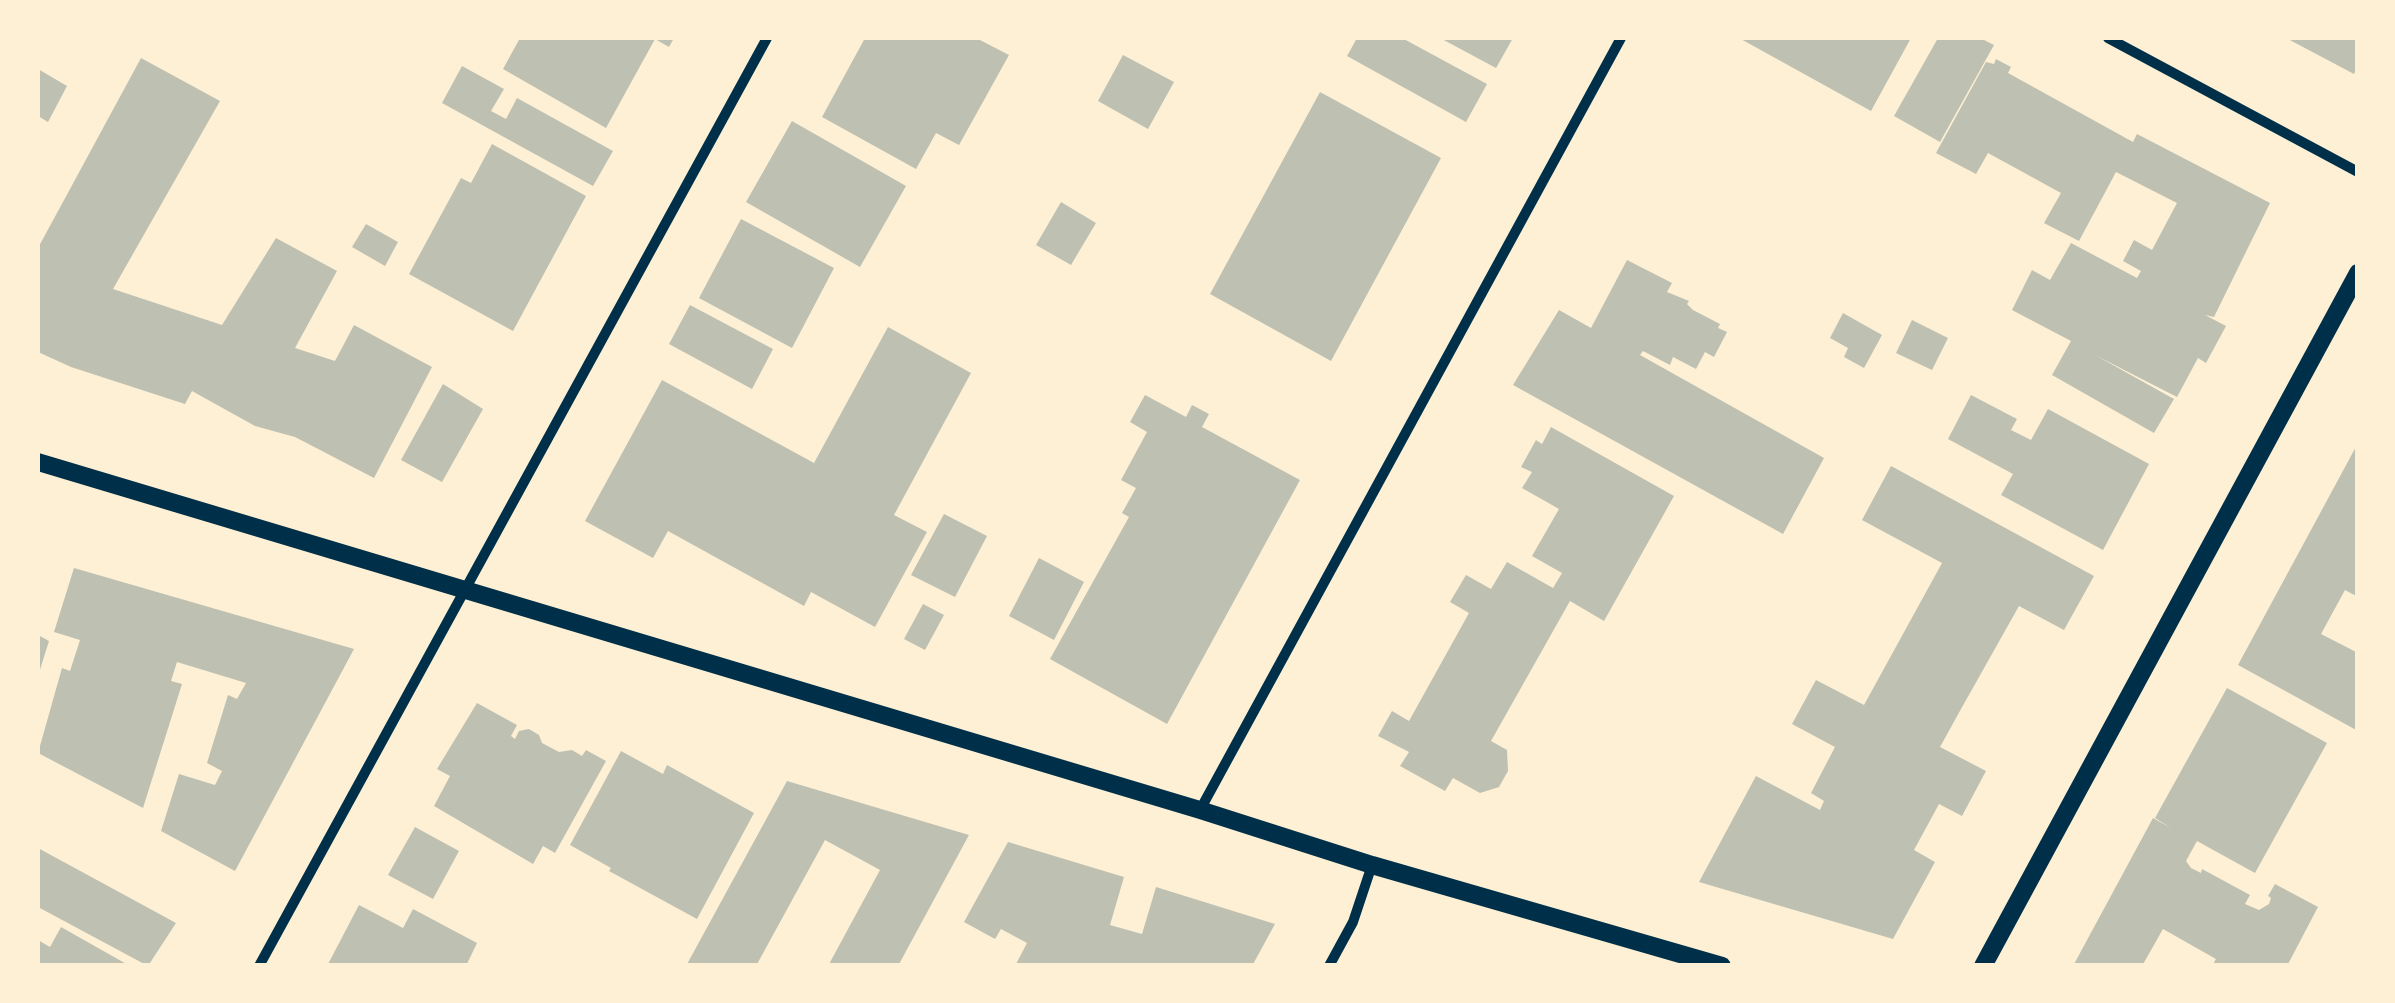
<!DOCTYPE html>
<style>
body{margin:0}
#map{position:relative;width:2395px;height:1003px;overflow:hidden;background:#fdf0d5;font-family:Arial,sans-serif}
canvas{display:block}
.frame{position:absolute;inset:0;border:40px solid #fdf0d5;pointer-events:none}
</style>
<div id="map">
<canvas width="2395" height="1003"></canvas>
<div class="frame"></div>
</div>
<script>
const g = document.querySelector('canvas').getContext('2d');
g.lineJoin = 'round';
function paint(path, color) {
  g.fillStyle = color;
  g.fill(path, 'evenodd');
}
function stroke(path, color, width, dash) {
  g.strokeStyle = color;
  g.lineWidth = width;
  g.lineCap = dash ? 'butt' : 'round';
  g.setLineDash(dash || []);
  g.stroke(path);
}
paint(new Path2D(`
 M520 38H674L669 47 655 39 606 128 503 69Z
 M865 38H976L1009 55 959 145 936 133 916 169 822 117Z
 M1357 38H1402L1487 84 1466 122 1347 56Z
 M1440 38H1513L1496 68Z
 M1739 38H1911L1871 111Z
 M1938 38H1980L1994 45 1940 142 1894 116Z
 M2286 38H2358V66L2354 74Z
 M1123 55 1174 82 1148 129 1098 101Z
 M141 58 220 101 113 289 222 325 276 238 337 271 295 348 335 361 354 325 432 367 374 478 295 437 255 426 192 391 185 404 71 367 38 352V248Z
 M1996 59 2011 67 2008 73 2133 142 2137 134 2270 203 2214 317 2205 315 2226 326 2206 363 2198 358 2177 397 2095 355 2174 399 2154 433 2052 375 2071 341 2012 310 2032 270 2050 280 2071 243 2137 278 2141 271 2123 261 2134 240 2152 250 2177 203 2116 172 2079 241 2044 223 2061 193 1988 153 1976 174 1936 153 1986 62 1994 64Z
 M462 66 504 89 491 111 506 119 517 98 613 151 593 186 442 103Z
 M38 69 67 86 48 122 38 116Z
 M1320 92 1441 158 1331 361 1210 294Z
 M792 121 906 186 860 267 746 202Z
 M492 144 586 196 513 331 409 274 461 178 471 183Z
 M1061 202 1096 223 1071 265 1036 245Z
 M741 219 834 268 792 348 699 298Z
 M366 224 398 242 385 266 352 247Z
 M1627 260 1672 283 1667 292 1689 301 1687 304 1693 310 1720 324 1718 328 1727 332 1714 357 1705 352 1696 369 1673 357 1670 365 1643 351 1640 355 1824 458 1783 534 1513 385 1559 310 1591 328Z
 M690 305 773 349 752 389 669 344Z
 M1843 313 1882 335 1864 368 1844 357 1848 348 1830 338Z
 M1912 320 1948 338 1932 370 1896 353Z
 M888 327 971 373 894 515 927 532 875 627 811 592 804 606 668 531 653 558 585 521 662 380 814 463Z
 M443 384 483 409 442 482 401 460Z
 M1145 395 1186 417 1192 405 1209 414 1202 427 1300 480 1167 724 1050 659 1129 517 1122 513 1136 488 1121 480 1147 432 1130 422Z
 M1971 395 2017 419 2011 430 2031 440 2048 409 2149 464 2103 550 2001 495 2013 474 1948 439Z
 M1551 427 1674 496 1604 621 1570 601 1491 741 1507 750 1508 771 1499 787 1480 793 1453 778 1445 791 1400 766 1409 752 1378 736 1392 711 1409 721 1469 613 1450 602 1466 575 1491 589 1507 562 1553 588 1562 573 1532 556 1559 509 1522 488 1532 472 1521 467 1536 440 1542 444Z
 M2358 443V597L2345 590 2321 634 2358 653V731L2238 665Z
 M1891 466 2094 576 2064 630 2019 606 1961 709 1940 747 1986 771 1962 816 1939 804 1914 850 1935 862 1893 939 1699 882 1756 776 1820 810 1824 801 1811 793 1835 747 1792 724 1816 680 1864 705 1942 563 1862 520Z
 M944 514 987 536 955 597 911 575Z
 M1039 558 1084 582 1054 640 1009 616Z
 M74 568 354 649 235 871 161 831 179 774 215 785 222 771 207 763 228 695 237 699 246 683 177 662 171 681 182 684 143 808 38 753 62 668 70 671 80 640 54 632Z
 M923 604 944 615 925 650 904 639Z
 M38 635 49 641 38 676Z
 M2227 688 2327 743 2255 873 2197 841 2186 861 2191 868 2201 873 2202 869 2250 895 2245 904 2259 910 2269 904 2271 898 2268 896 2275 884 2318 907 2287 966H2212L2216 959 2163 929 2142 966H2073L2153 818 2171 828 2155 818Z
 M477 703 517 725 511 736 515 739 519 731 529 729 539 735 542 743 559 752 572 750 582 756 586 750 606 761 555 853 543 846 533 864 434 806 450 776 437 769Z
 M621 751 663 774 667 765 754 813 697 919 609 871 611 868 570 845Z
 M787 781 969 835 898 966H828L880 870 825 840 756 966H686Z
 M415 827 459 851 433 899 388 875Z
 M1008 842 1124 877 1110 925 1142 934 1156 887 1275 924 1252 966H1015L1027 943 1001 929 995 939 964 922Z
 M38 848 176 923 148 966 38 907Z
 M359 905 403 928 413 909 477 943 466 966H327Z
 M61 927 130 966H38V940L50 947Z`), '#bec0b2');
stroke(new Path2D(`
 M2108 38 2358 172
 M1200 810 1621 38
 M259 966 767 38
 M1329 966 1353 922 1372 865`), '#003049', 10);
stroke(new Path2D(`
 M38 462 1200 810 1372 865 1722 966
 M1983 966 2358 273`), '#003049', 18);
</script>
